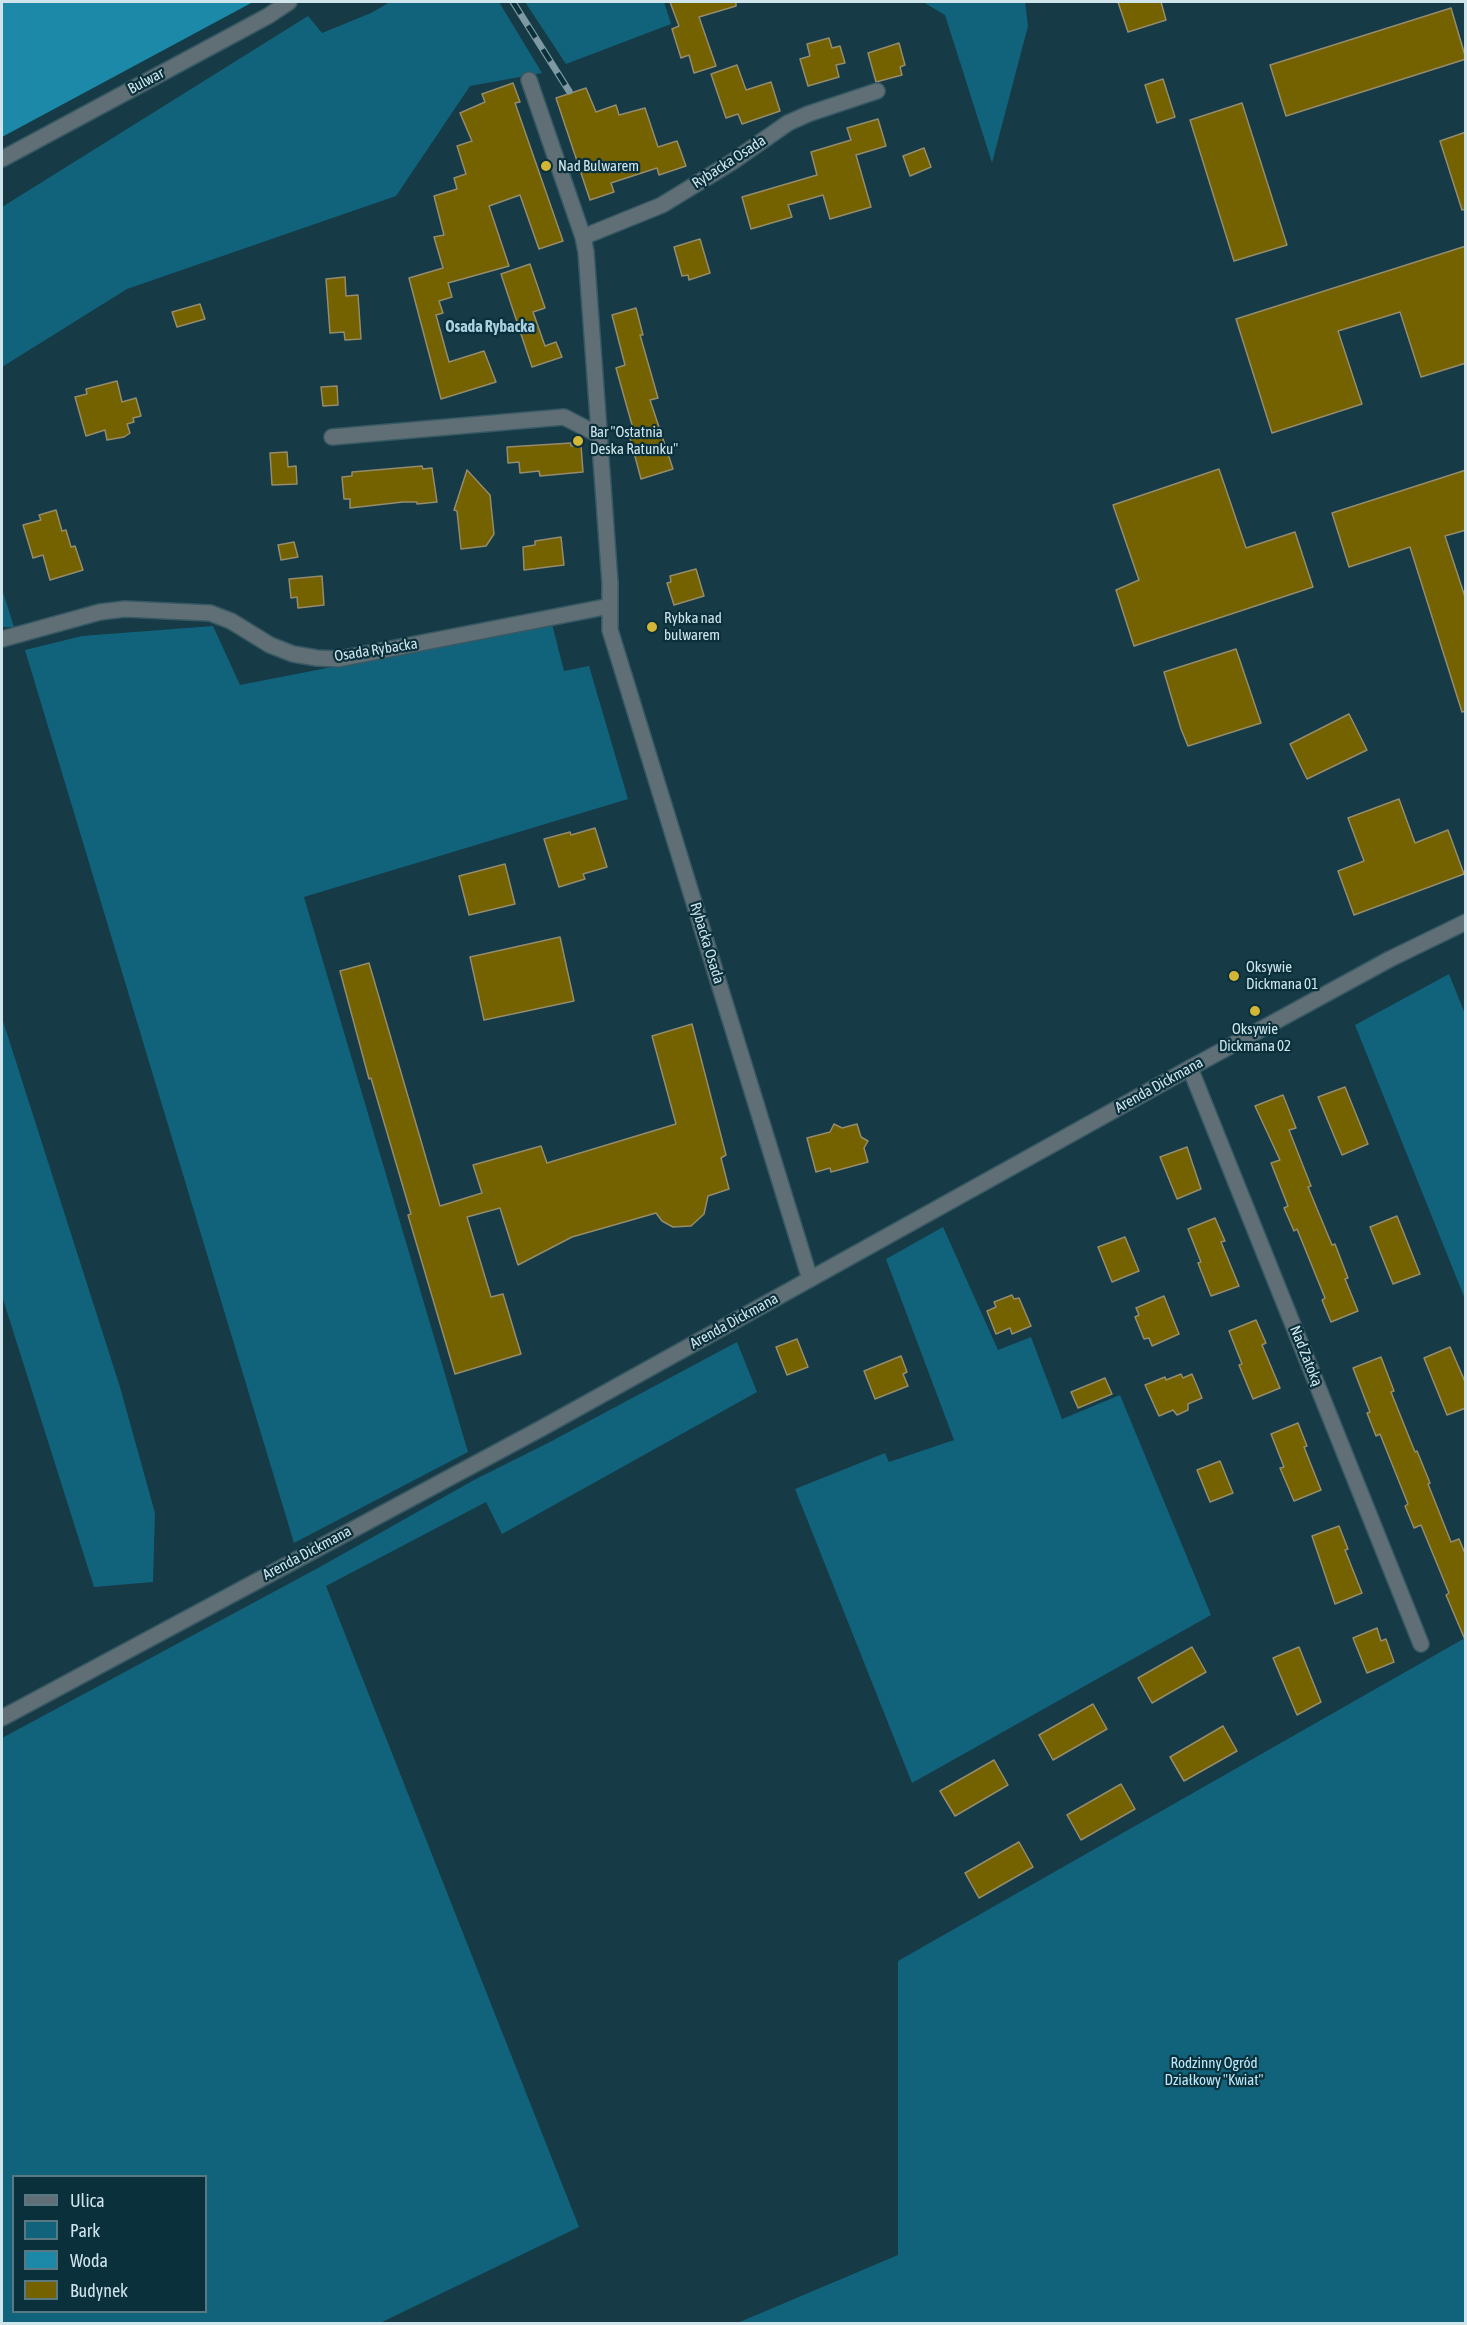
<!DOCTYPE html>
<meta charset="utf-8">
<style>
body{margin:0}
#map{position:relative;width:1467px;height:2325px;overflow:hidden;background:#163a46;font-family:"Asap Condensed",sans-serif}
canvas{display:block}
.frame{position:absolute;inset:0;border:3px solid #d0e4eb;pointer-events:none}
.legend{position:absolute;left:12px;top:2175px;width:195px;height:138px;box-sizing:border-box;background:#0a303c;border:2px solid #597882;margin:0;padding:8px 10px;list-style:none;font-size:18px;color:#d0e4eb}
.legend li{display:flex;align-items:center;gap:12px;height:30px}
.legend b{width:30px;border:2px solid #597882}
</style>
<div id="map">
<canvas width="1467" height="2325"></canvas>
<div class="frame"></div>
<ul class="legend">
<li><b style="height:8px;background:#5f6f75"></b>Ulica</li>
<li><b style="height:16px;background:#11637b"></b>Park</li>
<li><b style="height:16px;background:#1c89a8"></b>Woda</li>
<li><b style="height:16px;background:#746100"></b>Budynek</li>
</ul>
</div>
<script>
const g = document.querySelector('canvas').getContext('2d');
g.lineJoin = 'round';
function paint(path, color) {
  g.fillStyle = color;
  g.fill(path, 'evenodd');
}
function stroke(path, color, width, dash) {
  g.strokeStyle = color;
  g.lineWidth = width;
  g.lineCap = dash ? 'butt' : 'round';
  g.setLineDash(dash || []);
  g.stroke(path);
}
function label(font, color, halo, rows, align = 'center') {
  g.font = font + ' "Asap Condensed",sans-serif';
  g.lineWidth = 4.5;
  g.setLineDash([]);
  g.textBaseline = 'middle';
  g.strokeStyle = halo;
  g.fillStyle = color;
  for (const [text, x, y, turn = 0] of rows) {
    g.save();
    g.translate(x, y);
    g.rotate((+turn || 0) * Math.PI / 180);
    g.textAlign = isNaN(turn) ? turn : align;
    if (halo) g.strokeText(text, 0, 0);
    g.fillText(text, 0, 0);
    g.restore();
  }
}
paint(new Path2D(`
 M390 2H499L542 73 470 86 396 196 127 289 2 367V207L308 16 322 33 371 13Z
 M525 2H664L671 24 566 64Z
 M923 2H1025L1028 26 992 163 945 15Z
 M2 589 14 627H2Z
 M552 624 564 671 589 666 628 799 304 897 468 1452 294 1543 25 650 82 636 213 626 240 685Z
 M1449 974 1465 1014V1299L1355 1025Z
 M2 1018 120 1387 155 1513 153 1582 94 1587 2 1296Z
 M943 1227 998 1350 1031 1337 1062 1419 1120 1395 1211 1615 912 1783 795 1489 885 1453 889 1462 954 1440 886 1259Z
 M737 1342 757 1392 502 1534 486 1502 326 1586 579 2227 380 2323H2V1738L318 1568 474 1480 548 1443ZM206 2176V2312H14V2176Z
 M1465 1638V2323L735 2324 898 2255V1961Z`), '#11637b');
paint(new Path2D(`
 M2 2H253L2 137Z`), '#1c89a8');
const building = new Path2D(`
 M670 2H736V6L699 17 716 66 694 73 689 55 681 58 672 29 679 26Z
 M1118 2H1161L1166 20 1128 32Z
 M1451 8 1466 59 1286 116 1270 65Z
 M829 38 832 48 840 46 845 63 836 65 839 77 808 86 800 59 810 56 807 44Z
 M899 43 905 65 900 67 902 75 876 82 868 53Z
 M737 65 746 90 771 82 780 111 742 124 738 114 726 118 711 74Z
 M1163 79 1175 117 1157 123 1145 85Z
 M513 83 520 102 515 103 563 241 539 249 520 195 489 206 509 266 448 283 452 297 439 301 443 313 436 315 449 362 484 351 496 382 441 399 409 278 443 268 434 237 444 235 434 196 457 189 454 178 466 174 457 146 472 141 460 113 485 102 482 94Z
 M586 88 596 112 616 105 619 115 645 108 658 147 677 141 686 166 659 175 657 168 611 183 614 192 590 200 556 98Z
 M1242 103 1287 245 1234 261 1190 120Z
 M878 119 886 146 856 155 871 207 830 219 823 195 788 205 792 217 751 229 742 197 817 175 811 152 851 140 847 128Z
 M1466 132V209L1462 210 1440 141Z
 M924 148 931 167 910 176 903 156Z
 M700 239 710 273 689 280 688 275 682 276 674 247Z
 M1466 246V363L1421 377 1400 312 1338 331 1362 404 1272 433 1236 319Z
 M530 264 545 308 533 312 545 346 556 342 562 357 532 367 501 274Z
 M345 277 346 296 358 295 361 339 345 340 344 332 330 333 326 279Z
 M200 304 205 319 177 327 172 312Z
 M636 308 643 335H640L658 398 650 400 673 469 641 479 629 434 634 432 616 368 625 365 612 315Z
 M117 381 122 402 136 398 141 416 133 418 134 422 127 424 130 433 124 437 107 440 105 430 86 436 75 397 87 394 86 389Z
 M337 386 338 405 323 406 321 387Z
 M571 443V446L581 445 583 472 540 476 539 471 520 473 519 462 508 463 507 447Z
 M287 452 288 467 296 466 297 484 272 485 270 453Z
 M422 466 423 469 432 468 437 502 417 504V502H403L350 508V499H344L342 477 352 476V472Z
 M1219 469 1246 548 1295 532 1313 587 1134 646 1116 590 1139 580 1113 505Z
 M467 470 490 495 494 534 486 546 461 549 457 511 454 510Z
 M1466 470V530L1445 536 1466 600V711L1462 712 1410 547 1349 567 1332 513Z
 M56 510 62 531 66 530 71 547 75 546 83 570 50 580 43 555 33 558 23 525 41 520 39 515Z
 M561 537 564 565 524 570 523 547 535 545V541Z
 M294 542 298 557 281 560 278 545Z
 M696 569 704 596 674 605 667 583 671 582 670 576Z
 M322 576 324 605 298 608 297 597 291 598 289 579Z
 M1236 649 1261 723 1188 746 1181 729 1164 672Z
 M1349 714 1367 750 1307 779 1290 744Z
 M1399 799 1415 843 1448 830 1464 874 1354 915 1338 871 1364 861 1348 818Z
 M595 828 607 867 583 874 585 879 559 887 544 839 570 832 571 835Z
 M505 864 515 904 469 915 459 876Z
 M560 937 574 1001 484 1020 470 957Z
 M369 963 440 1206 482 1193 473 1165 541 1146 547 1163 676 1124 652 1036 692 1024 726 1155 721 1158 729 1189 708 1196 704 1214 691 1226 673 1227 662 1221 656 1213 572 1237 518 1265 500 1208 467 1217 491 1297 503 1294 521 1354 455 1374 408 1215 411 1214 371 1078 369 1079 340 971Z
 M1345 1087 1368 1144 1342 1155 1318 1097Z
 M1283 1095 1296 1128 1289 1130 1311 1186 1308 1187 1332 1245 1335 1244 1348 1278 1345 1279 1358 1311 1331 1322 1322 1300 1325 1298 1297 1229 1294 1231 1284 1208 1288 1206 1271 1163 1280 1160 1255 1106Z
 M834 1124 842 1128 857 1124 861 1137 868 1141 864 1148 868 1162 831 1172 830 1168 816 1172 807 1138 830 1132Z
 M1187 1147 1201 1189 1177 1199 1160 1157Z
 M1397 1216 1420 1274 1393 1284 1370 1227Z
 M1215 1218 1225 1241 1221 1242 1239 1286 1211 1296 1198 1263 1201 1262 1188 1229Z
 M1125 1237 1139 1271 1112 1282 1098 1247Z
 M1012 1295 1014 1299 1019 1298 1031 1326 1012 1334 1010 1328 996 1334 987 1311 996 1307 994 1302Z
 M1164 1296 1179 1334 1152 1346 1149 1338 1144 1339 1135 1317 1139 1315 1136 1308Z
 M1256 1320 1266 1343 1262 1345 1280 1388 1253 1399 1239 1365 1242 1364 1229 1331Z
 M797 1339 808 1367 787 1375 776 1347Z
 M1450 1347 1466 1384V1408L1447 1415 1424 1358Z
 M901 1356 907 1372 903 1374 908 1386 875 1399 864 1371Z
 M1381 1357 1394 1391 1391 1392 1415 1452 1417 1451 1430 1483 1428 1484 1451 1542 1459 1539 1466 1556V1642L1446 1595 1449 1593 1421 1525 1414 1528 1405 1506 1408 1504 1380 1434 1376 1436 1367 1413 1370 1412 1353 1368Z
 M1181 1374 1183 1378 1192 1374 1202 1398 1188 1404V1410L1177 1415 1173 1410 1159 1416 1145 1385 1165 1377 1166 1380Z
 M1105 1378 1112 1394 1078 1408 1071 1392Z
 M1298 1423 1307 1446 1304 1447 1321 1490 1294 1501 1280 1468 1284 1467 1271 1434Z
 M1220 1461 1233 1493 1210 1502 1197 1470Z
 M1339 1526 1348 1549 1345 1550 1362 1593 1335 1604 1312 1536Z
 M1377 1628 1381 1641 1386 1639 1394 1662 1367 1673 1353 1638Z
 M1192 1647 1206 1672 1152 1703 1138 1678Z
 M1299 1647 1321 1702 1297 1715 1273 1658Z
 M1093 1704 1107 1729 1053 1760 1039 1735Z
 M1223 1726 1237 1751 1184 1781 1170 1757Z
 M994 1760 1008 1785 955 1816 940 1791Z
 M1121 1784 1135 1809 1081 1840 1067 1815Z
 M1019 1842 1033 1867 979 1898 965 1873Z`);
paint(building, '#746100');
stroke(building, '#948c6d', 1.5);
const pedestrian = new Path2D(`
 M2 159 268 16 289 2`);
const minor = new Path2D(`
 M529 80 583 237 586 252 610 583V630L810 1279
 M583 237 662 205 732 162 788 123 808 114 877 91
 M332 437 564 417 599 435
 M2 639 100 612 125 609 210 613 231 621 270 645 293 654 317 658 339 659 610 606
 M1190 1068 1421 1644`);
const tertiary = new Path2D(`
 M2 1718 542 1428 1190 1068 1390 959 1466 922`);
stroke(pedestrian, '#375964', 18);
stroke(minor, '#375964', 18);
stroke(tertiary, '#375964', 18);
stroke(pedestrian, '#5f6f75', 15);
stroke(minor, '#5f6f75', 15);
stroke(tertiary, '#5f6f75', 15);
const rail = new Path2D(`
 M513 2 569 91`);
stroke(rail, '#7e99a2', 7);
stroke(rail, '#0a303c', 4.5, [14]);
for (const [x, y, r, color] of [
 [546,166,6,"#d3b635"],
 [578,441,6,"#d3b635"],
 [652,627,6,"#d3b635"],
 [1234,976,6,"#d3b635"],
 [1255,1011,6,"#d3b635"]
]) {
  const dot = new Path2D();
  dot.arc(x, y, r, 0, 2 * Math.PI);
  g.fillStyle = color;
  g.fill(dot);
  stroke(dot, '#0a303c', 2);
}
label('15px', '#d0e4eb', '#0a303c', [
 ["Bulwar",146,81,-28],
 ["Rybacka Osada",729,162,-33],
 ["Osada Rybacka",376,650,-9],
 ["Rybacka Osada",707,943,73],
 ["Arenda Dickmana",1159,1085,-29],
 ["Arenda Dickmana",734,1321,-29],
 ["Nad Zatoką",1306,1356,68],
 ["Arenda Dickmana",307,1553,-28]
]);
label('15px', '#d0e4eb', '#0a303c', [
 ["Nad Bulwarem",558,166],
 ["Bar \"Ostatnia",590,432],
 ["Deska Ratunku\"",590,449],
 ["Rybka nad",664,618],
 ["bulwarem",664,635],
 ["Oksywie",1246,967],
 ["Dickmana 01",1246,984],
 ["Oksywie",1255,1029,"center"],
 ["Dickmana 02",1255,1046,"center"]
], 'left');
label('15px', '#bbe9fa', '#0a303c', [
 ["Rodzinny Ogród",1214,2063],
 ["Działkowy \"Kwiat\"",1214,2080]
]);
label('bold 16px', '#a9d0df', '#0a303c', [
 ["Osada Rybacka",490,327]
]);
</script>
